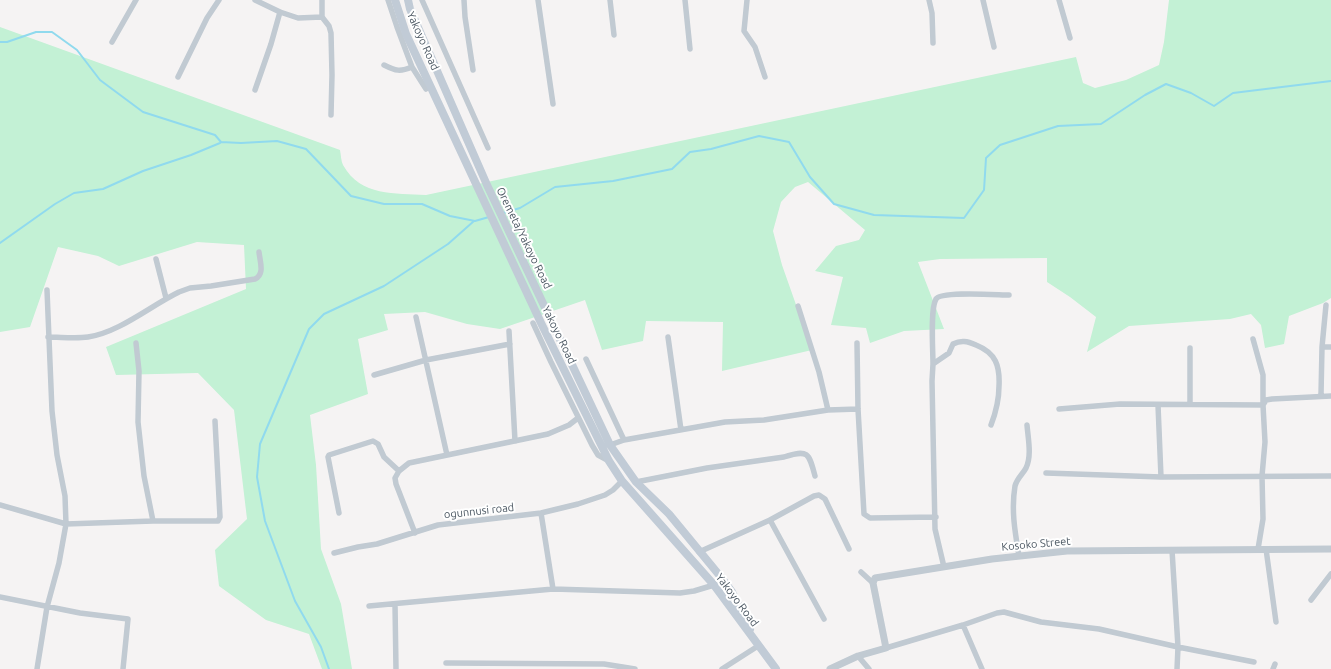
<!DOCTYPE html>
<style>
body{margin:0}
canvas{display:block;background:#f5f3f3}
</style>
<canvas width="1331" height="669"></canvas>
<script>
const g = document.querySelector('canvas').getContext('2d');
g.lineJoin = 'round';
function paint(path, color) {
  g.fillStyle = color;
  g.fill(path, 'evenodd');
}
function stroke(path, color, width, dash) {
  g.strokeStyle = color;
  g.lineWidth = width;
  g.lineCap = dash ? 'butt' : 'round';
  g.setLineDash(dash || []);
  g.stroke(path);
}
function label(font, color, halo, rows, align = 'center') {
  g.font = font + ' Ubuntu,sans-serif';
  g.lineWidth = 4;
  g.setLineDash([]);
  g.textBaseline = 'middle';
  g.strokeStyle = halo;
  g.fillStyle = color;
  for (const [text, x, y, turn = 0] of rows) {
    g.save();
    g.translate(x, y);
    g.rotate((+turn || 0) * Math.PI / 180);
    g.textAlign = isNaN(turn) ? turn : align;
    if (halo) g.strokeText(text, 0, 0);
    g.fillText(text, 0, 0);
    g.restore();
  }
}
paint(new Path2D(`
 M1169 0H1331V298L1323 303 1289 316 1284 344 1265 348 1261 325 1251 314 1230 319 1129 326 1087 352 1096 317 1070 297 1047 282V258L940 259 918 262 944 329 904 331 870 343 866 328 831 325 843 277 815 271 836 246 859 240 865 230 808 182 795 187 781 202 773 231 782 265 812 350 722 371 723 322 646 321 643 341 602 350 585 300 500 329 467 324 425 312 384 314 388 330 358 339 368 394 310 415 316 465 321 549 341 604 352 669H322L309 634 266 620 219 586 215 550 247 519 234 410 198 373 116 375 106 347 246 289 244 245 197 242 119 266 98 256 58 247 30 327 0 332V27L340 150C341 155 341 161 343 165 361 197 395 193 426 195L1076 57 1083 83 1095 88 1126 80 1159 65 1164 42Z`), '#c3f1d5');
stroke(new Path2D(`
 M0 42H7L36 32H52L77 50 100 80 143 112 215 135 221 142 241 143 277 141 306 149 351 196 384 204H422L450 216 475 221 489 217
 M503 213 520 208 555 187 613 181 672 169 690 152 711 149 759 136 789 142 810 177 834 204 874 215 964 218 984 190 986 158 1000 145 1058 126 1101 124 1145 95 1166 84 1191 93 1214 106 1233 93 1331 81
 M0 243 55 204 74 193 103 189 143 171 191 155 220 143
 M329 669 321 647 295 601 265 521 257 477 260 444 309 329 324 314 384 286 448 244 474 221`), '#90daee', 2);
stroke(new Path2D(`
 M255 0 280 12 298 18 322 17
 M322 0V17L329 26 331 33 332 75 331 115
 M388 0 397 27 412 67 426 89
 M422 0 488 148
 M464 0 465 17 473 70
 M538 0 553 104
 M610 0 614 35
 M685 0 690 49
 M747 0 744 31 755 47 765 77
 M929 0 932 13 933 43
 M983 0 994 47
 M1059 0 1070 38
 M112 42 136 0
 M384 65C396 71 400 72 412 67
 M178 77 207 18 219 0
 M255 90 271 44 280 12
 M156 259 166 298
 M798 306 819 372 828 410
 M416 317 447 455
 M533 323 551 362 592 445 598 455 609 461
 M509 331 515 441
 M48 337C61 337 75 339 88 337 120 332 150 306 179 292L190 288 211 286 255 279C265 274 260 262 259 252
 M668 337 681 430
 M1253 339 1263 375V405L1265 442 1262 476 1263 519 1258 549
 M136 343 139 371 138 422 144 476 153 521
 M857 343 858 409 864 514 870 518 936 517
 M1322 347H1331
 M586 359 624 440
 M933 364C933 351 930 309 936 299 941 291 998 295 1009 295
 M374 375 426 360 510 344
 M1321 395 1322 347 1326 305
 M1190 404V348
 M1158 405 1161 477
 M1059 409 1120 404 1263 405 1266 400 1272 399 1331 396
 M610 445 624 440 725 422 764 420 828 410 858 409
 M1046 473 1161 477 1331 476
 M636 482 707 468 784 457C808 449 809 453 815 476
 M0 505 66 524 153 521H218L220 517 215 421
 M339 513 328 457 329 455 373 441 378 444 384 457 399 471
 M541 513 553 589
 M770 520 824 619
 M415 533 396 484 395 478 399 471 409 463 548 434 569 425 578 418
 M1266 549 1276 622
 M1172 550 1178 647 1177 669
 M699 552 770 520 814 496 819 495 825 499 849 549
 M334 553 358 547 377 544 438 525 541 513 578 504 605 495 613 490 622 481
 M1019 556C1015 532 1011 510 1015 486 1017 478 1023 474 1026 468 1032 456 1028 438 1027 425
 M944 567 935 529 932 381 933 364 949 353 953 344C961 340 967 341 976 345 996 353 1000 366 999 386 999 401 996 412 991 425
 M861 572 873 583
 M0 597 80 613 128 619 123 669
 M1311 600 1331 574
 M395 604 396 669
 M369 606 553 589 680 593 694 591 714 585
 M963 625 982 669
 M886 648 963 625 997 613 1004 612 1041 622 1099 629 1178 647 1254 662
 M858 656 869 669
 M446 663 604 664 635 669
 M37 669 47 607 59 563 66 524 65 496 57 455 52 411 47 290
 M722 669 758 646
 M1273 669 1275 664`), '#c1cad2', 5.5);
stroke(new Path2D(`
 M830 669 858 656 886 648 873 583 875 578 992 559 1067 551 1331 549`), '#c1cad2', 7);
stroke(new Path2D(`
 M395 0 406 34 541 323 609 461 622 481 714 585 776 669
 M408 0 410 9 487 185 610 445 636 482 669 514 720 576 732 592 750 629`), '#c1cbd6', 8);
label('11px', '#4a5661', '#fff', [
 ["Yakoyo Road",423,41,66],
 ["Oremeta/Yakoyo Road",524,238,64],
 ["Yakoyo Road",559,335,64],
 ["ogunnusi road",479,511,-6],
 ["Kosoko Street",1036,544,-5],
 ["Yakoyo Road",737,600,53]
]);
</script>
